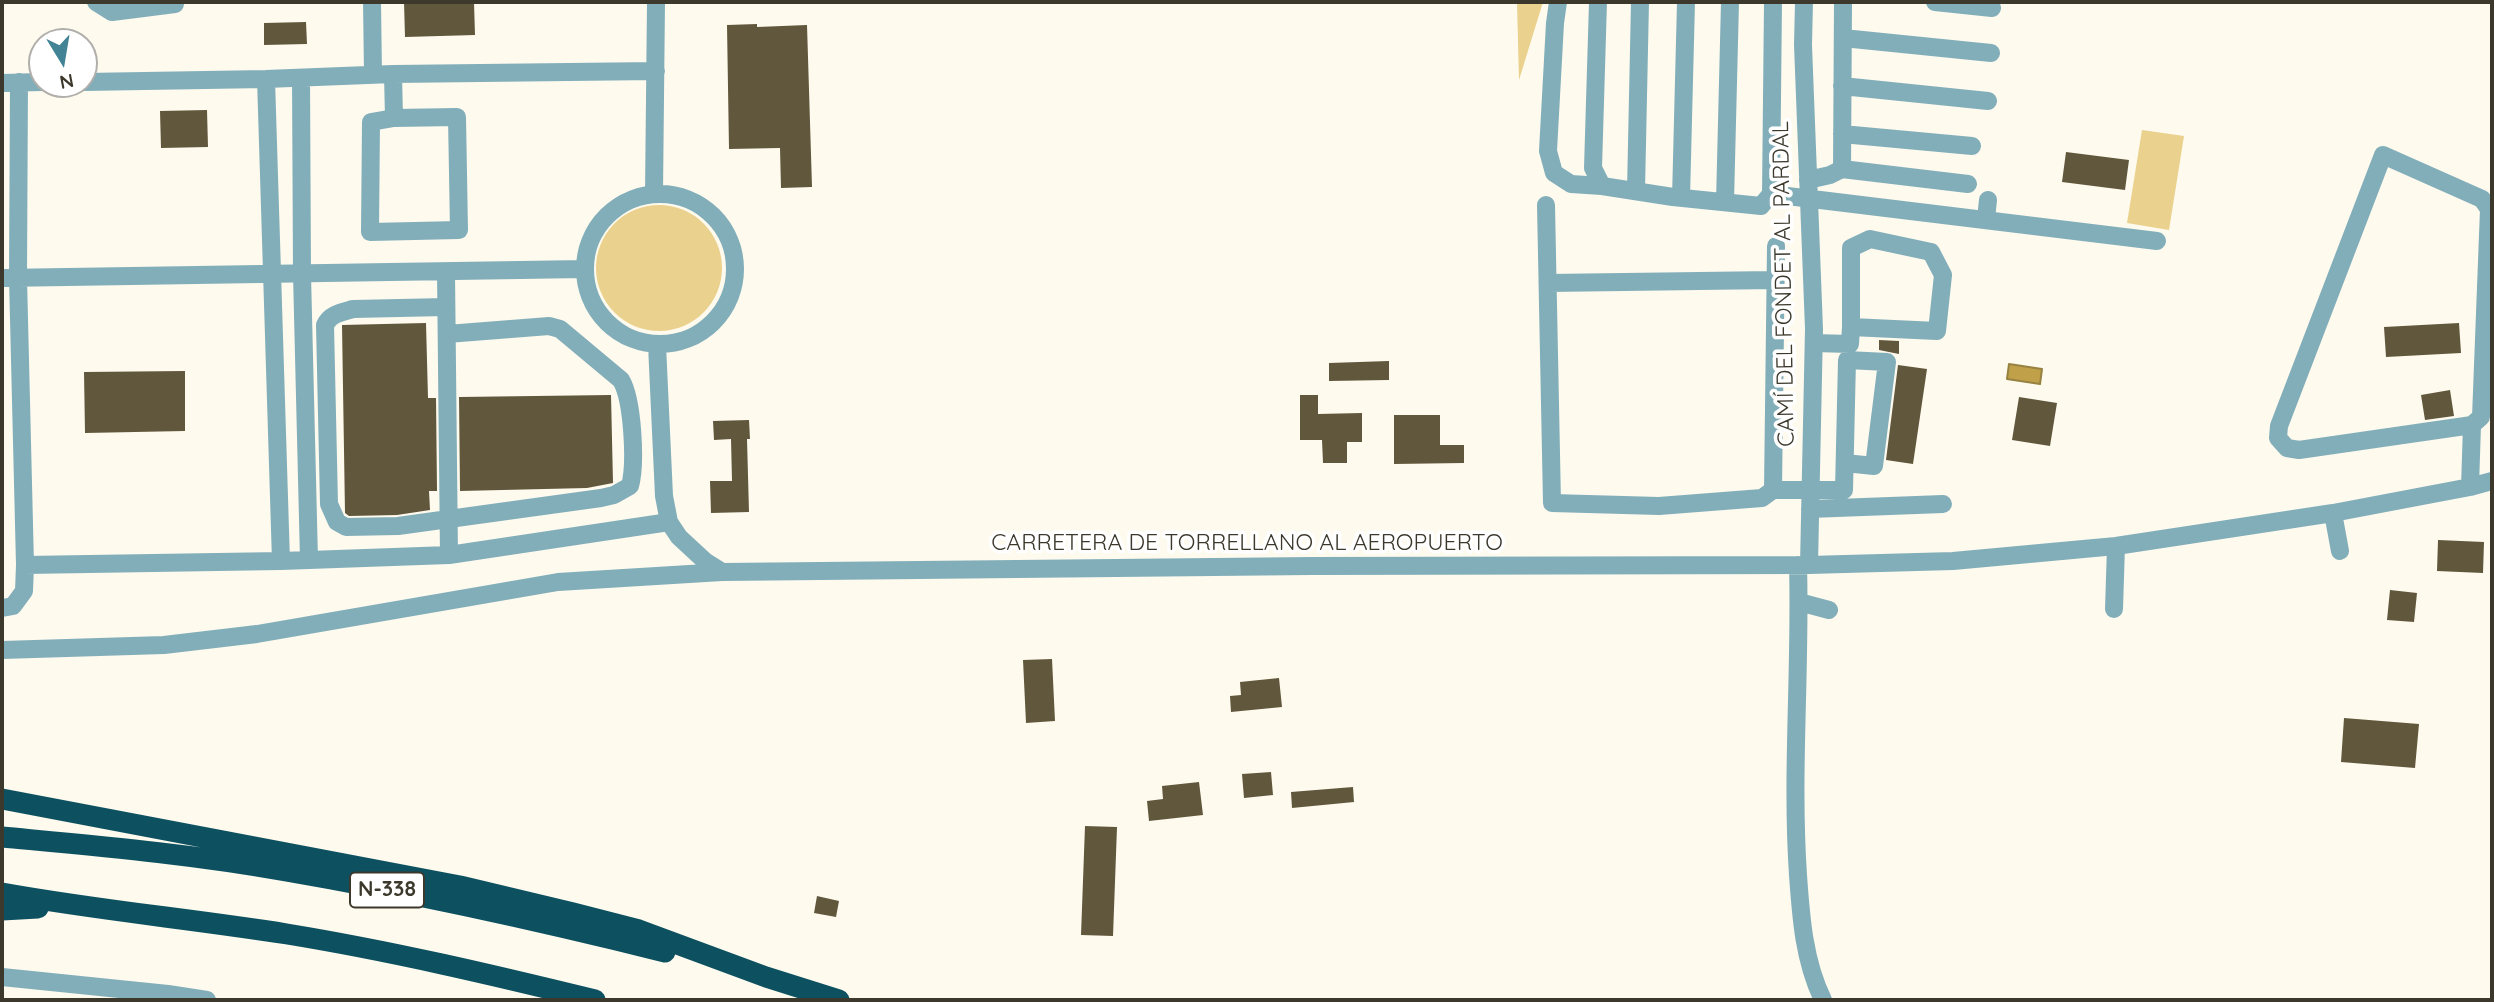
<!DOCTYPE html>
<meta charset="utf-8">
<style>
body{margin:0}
#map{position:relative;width:2494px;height:1002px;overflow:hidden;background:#fefaee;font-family:Quicksand,sans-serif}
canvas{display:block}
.frame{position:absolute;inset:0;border:4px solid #3c382c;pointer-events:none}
.north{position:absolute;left:28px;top:28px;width:70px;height:70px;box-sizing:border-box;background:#fff;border:2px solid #b1afab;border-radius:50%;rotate:169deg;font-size:19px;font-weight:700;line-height:28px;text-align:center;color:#3c382c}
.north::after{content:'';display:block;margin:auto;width:24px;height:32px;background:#428495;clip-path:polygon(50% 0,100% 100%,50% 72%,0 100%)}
</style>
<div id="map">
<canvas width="2494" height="1002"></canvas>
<div class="frame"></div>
<div class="north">N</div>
</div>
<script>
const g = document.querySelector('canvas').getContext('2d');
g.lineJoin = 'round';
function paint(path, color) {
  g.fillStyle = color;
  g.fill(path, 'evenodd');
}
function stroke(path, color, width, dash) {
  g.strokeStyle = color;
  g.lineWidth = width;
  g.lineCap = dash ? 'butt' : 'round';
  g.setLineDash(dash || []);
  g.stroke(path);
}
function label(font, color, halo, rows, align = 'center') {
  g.font = font + ' Quicksand,sans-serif';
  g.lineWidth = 7;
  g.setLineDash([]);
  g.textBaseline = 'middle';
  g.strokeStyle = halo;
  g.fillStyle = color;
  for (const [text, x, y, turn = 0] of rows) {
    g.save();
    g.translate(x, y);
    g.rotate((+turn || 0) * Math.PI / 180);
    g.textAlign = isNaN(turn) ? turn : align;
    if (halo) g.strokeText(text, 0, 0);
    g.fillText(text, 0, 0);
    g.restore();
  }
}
paint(new Path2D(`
 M1517 2H1543L1519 80Z
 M2142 130 2184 136 2169 230 2127 223Z
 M596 268a63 63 0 1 1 126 0a63 63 0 1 1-126 0Z`), '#ead18d');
const water = new Path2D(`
 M2009 364 2042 369 2040 384 2007 379Z`);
paint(water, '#c0a14a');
stroke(water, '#988241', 2);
paint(new Path2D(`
 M404 2H474L475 35 405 37Z
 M306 22 307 44 264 45V23Z
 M757 24V27L807 25 812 187 781 188 780 148 729 149 727 25Z
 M207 110 208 147 161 148 160 111Z
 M2066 152 2129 160 2125 190 2062 182Z
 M426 323 428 398H436L437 491H429L430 510 397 515 349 516 345 513 342 325Z
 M2459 323 2461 353 2386 357 2384 327Z
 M1879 340 1899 341V354L1879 350Z
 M1389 361V380L1329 381V363Z
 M1898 365 1927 369 1913 464 1886 460Z
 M185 371V431L85 433 84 372Z
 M2450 390 2454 416 2425 420 2421 395Z
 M611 395 613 483 587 488 460 491 459 397Z
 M1300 395H1318V414L1362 413V442H1347V463H1323L1322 440H1300Z
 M2019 397 2057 403 2050 446 2012 440Z
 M1394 415H1440V445H1464V463L1394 464Z
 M749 420 750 439H747L749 512 711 513 710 481H732L731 439 714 440 713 421Z
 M2438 540 2484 542 2483 573 2437 571Z
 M2390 590 2417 593 2414 622 2387 620Z
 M1052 659 1055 721 1026 723 1023 660Z
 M1279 678 1282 707 1231 712 1230 696 1241 695 1240 682Z
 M2344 718 2419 724 2415 768 2341 762Z
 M1271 772 1273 795 1244 798 1242 774Z
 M1199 782 1203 815 1149 821 1147 801 1163 799 1162 786Z
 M1353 787 1354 802 1292 808 1291 792Z
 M1085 826 1117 827 1113 936 1081 935Z
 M817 896 839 901 836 917 814 913Z`), '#61573c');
stroke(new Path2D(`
 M96 2 112 12 175 4V2
 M372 2 373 74
 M1558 2 1555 23 1548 151 1554 173 1571 184 1602 186
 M1598 2 1593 168 1602 186 1673 197 1761 206 1771 194
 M1773 2 1771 194 2157 241
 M1804 2 1803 45 1814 329 1809 565
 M1935 2 1992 8
 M1843 38 1991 53
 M393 74 394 118 371 122 370 232 459 230 457 117 394 118
 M301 78 302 274 309 560
 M266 79 281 561
 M19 82 18 278 25 565 281 561 449 555 669 522
 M84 82 266 79 393 74 656 71
 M2 83 42 82
 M1842 86 1988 101
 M1842 134 1972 146
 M1842 169 1968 184
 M1808 180 1830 175 1842 169 1843 2
 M1636 191 1640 2
 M585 269a75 75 0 1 1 150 0a75 75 0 1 1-150 0Z
 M654 194 656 2
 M1681 198 1686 2
 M1725 202 1730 2
 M1546 205 1552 503 1659 506 1762 498 1773 490
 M1986 219 1988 200
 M1776 246 1773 490H1844L1847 360 1887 362 1874 466 1845 463
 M446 272 449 555
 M2 278 584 269
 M1548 283 1775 280
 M446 307 353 309C342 312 330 314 325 325L329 504 337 522 346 527 398 526 601 498 614 495 630 486C636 464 633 400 621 380L560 329 549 326 447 334
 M1814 343 1850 344 1851 327 1937 331 1943 275 1931 252 1870 239 1851 248V327
 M657 345 664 496 669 522 679 537 706 562 722 572
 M2470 487 2472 425 2481 417 2489 209 2482 199 2383 155 2279 426 2278 438 2287 448 2299 450 2472 425
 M1810 509 1943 504
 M2333 513 2340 551
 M1798 565C1801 668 1791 772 1798 875 1801 918 1804 961 1823 1000
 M1799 602 1829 610
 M2 608 13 606 24 591 25 565
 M2114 609 2116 546
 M2 650 164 645 257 634 558 582 722 572 1312 566 1809 565 1953 561 2116 546 2333 513 2470 487 2492 481
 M2 977 168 994 207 1000`), '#82aeba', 18);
stroke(new Path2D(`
 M2 799 460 886 573 913 639 930 766 977 839 1000
 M2 837C97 846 192 854 286 871 414 893 540 921 665 952
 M2 893C96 910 192 919 287 934 391 951 493 975 595 1000
 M2 910 38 908`), '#0d5160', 21);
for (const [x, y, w] of [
 [387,890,74]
]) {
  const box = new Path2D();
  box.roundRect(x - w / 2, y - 17.5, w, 35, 5);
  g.fillStyle = '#fff';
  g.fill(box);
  stroke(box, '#3c382c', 2);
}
label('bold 21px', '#3c382c', null, [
 ["N-338",387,890]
]);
label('23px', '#3c382c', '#fff', [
 ["CAMÍ DEL FONDET AL PARDAL",1784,284,-91],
 ["CARRETERA DE TORRELLANO AL AEROPUERTO",1247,543]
]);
</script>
